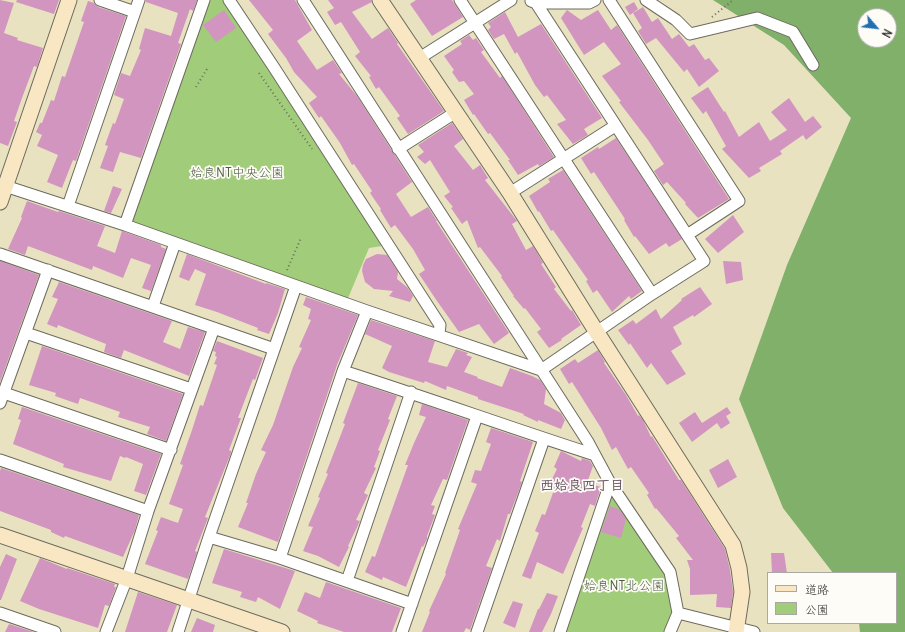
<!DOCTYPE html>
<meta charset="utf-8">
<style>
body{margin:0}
#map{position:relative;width:905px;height:632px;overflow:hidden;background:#e8e2c0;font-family:Delius,"Klee One",sans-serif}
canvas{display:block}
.legend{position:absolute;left:767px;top:572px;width:130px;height:52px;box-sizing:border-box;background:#fdfcf7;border:1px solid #a9a8a5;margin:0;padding:5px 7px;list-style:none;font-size:12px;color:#2b2b2b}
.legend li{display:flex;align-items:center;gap:8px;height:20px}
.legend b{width:20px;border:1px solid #a9a8a5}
.north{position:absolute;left:857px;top:8px;width:40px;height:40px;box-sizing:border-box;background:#fdfcf7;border:1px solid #a9a8a5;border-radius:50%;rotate:118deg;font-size:11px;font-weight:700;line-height:16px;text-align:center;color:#2b2b2b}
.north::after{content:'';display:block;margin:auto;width:14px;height:18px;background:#1f6fb2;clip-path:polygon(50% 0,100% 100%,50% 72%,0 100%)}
</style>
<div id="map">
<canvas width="905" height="632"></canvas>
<ul class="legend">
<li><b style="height:5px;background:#f9e7c3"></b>道路</li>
<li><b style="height:11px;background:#a1cd7a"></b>公園</li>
</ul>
<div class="north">N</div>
</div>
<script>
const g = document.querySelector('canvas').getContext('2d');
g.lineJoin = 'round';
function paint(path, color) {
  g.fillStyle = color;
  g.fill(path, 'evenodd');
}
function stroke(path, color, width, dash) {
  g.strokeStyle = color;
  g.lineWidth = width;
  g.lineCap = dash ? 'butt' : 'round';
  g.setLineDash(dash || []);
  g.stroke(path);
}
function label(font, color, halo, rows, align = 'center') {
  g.font = font + ' Delius,"Klee One",sans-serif';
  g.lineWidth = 3.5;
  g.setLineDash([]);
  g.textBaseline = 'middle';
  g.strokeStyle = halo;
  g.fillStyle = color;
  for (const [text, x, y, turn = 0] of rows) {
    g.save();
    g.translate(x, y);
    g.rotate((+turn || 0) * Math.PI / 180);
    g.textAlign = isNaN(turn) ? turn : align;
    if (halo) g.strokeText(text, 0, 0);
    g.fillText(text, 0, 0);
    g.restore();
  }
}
paint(new Path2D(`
 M207 0H225L389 245 369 248 346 303 125 225Z
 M610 483 670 572 675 596 670 632H560Z`), '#a1cd7a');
paint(new Path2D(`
 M713 0H905V632H860L859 623H896V573H833L783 508 739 399 787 265 851 118 784 45ZM865 16H889V40H865Z`), '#80b06a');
paint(new Path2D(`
 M0 0 14 3 4 33 18 38 17 40 43 48 37 67 34 66 22 98 14 121 17 122 8 146 0 143Z
 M17 0H59L54 14 16 2Z
 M146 0H197L193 11 190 9 178 43 181 44 141 158 120 152 113 172 100 168 108 146 105 145 113 123 115 124 124 99 114 95 121 73 130 76 141 50 139 49 145 28 171 36 178 13 146 2Z
 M249 0H295L312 30 297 41 317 70 333 60 342 73 339 74 357 96 412 182 396 194 411 217 428 207 437 221H436L509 333 494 344 479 324 459 332 437 301 419 274 425 270 413 249 395 225 391 228 380 210 381 209 370 193 372 191 354 164 352 165 340 143 321 116 319 118 309 103 317 97 294 72 286 58 268 34 273 30Z
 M328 0H371L372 2 352 12 372 39 388 28 398 43 397 44 444 111 408 134 397 118 400 116 379 87 376 89 369 77 371 76 355 56 360 52 341 22 335 25 327 12 334 8Z
 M416 0H452L463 17 432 36 410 4Z
 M88 1 94 3 98 7 126 16 76 161 73 160 62 188 47 182 58 155 37 146 42 135 36 132 40 123H42L51 100 54 101 62 76 65 77 84 22 81 21Z
 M634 2 638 9 630 15 625 7Z
 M643 7 652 22 658 18 672 39 679 34 689 47 694 44 705 60 709 58 719 71 699 87 687 69 684 72 656 38 646 44 638 31 642 28 633 13Z
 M224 10 236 28 216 42 203 25Z
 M567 10 581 20 598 10 611 30 617 25 729 199 698 218 685 204 686 203 667 182 663 185 654 171 664 164 648 140 619 102 621 101 602 76 621 64 604 42 584 55 561 18Z
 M505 12 518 37 541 24 602 118 584 129 588 135 573 144 557 124 566 120 547 95 544 97 535 85 517 52 515 54 504 34 494 39 488 30 491 27 488 23Z
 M469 35 473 40 476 38 484 50 481 52 500 78 502 76 554 157 541 165 539 166 538 164 518 175 508 160H510L490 133 488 134 474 114 473 115 464 100 474 94 464 81 459 82 452 72 454 70 444 56 462 44 460 41Z
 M708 87 724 112 725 111 739 137 759 122 770 141 787 130 771 112 789 98 805 122 813 116 822 127 806 140 803 135 780 151 782 154 759 168 761 171 749 178 722 149 726 146 706 111 703 114 691 98Z
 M452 123 463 139 454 146 473 170 480 165 488 178 485 180 517 221 512 224 526 250 533 246 543 263 541 264 556 287 554 289 571 311 572 310 581 325 561 339 562 340 549 348 537 332 541 329 525 308 524 309 513 296H514L501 277 502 276 480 247 478 248 467 220 462 224 451 208 453 207 444 196 450 192 430 160 425 164 417 157 424 152 418 145Z
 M616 138 682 239 669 247 666 243 649 254 635 236 634 237 624 220 625 219 594 172 591 174 581 158 598 147 599 149Z
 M563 170 642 291 631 299 629 296 612 312 597 290 593 293 586 281 588 280 553 230 551 231 539 211 538 212 529 196 550 182 548 179Z
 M113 186 122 189 111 213 104 211Z
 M27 201 58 212 59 211 105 226 97 246 115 253 122 231 161 245V247L166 249 151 291 142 288 151 265 131 258 123 278 93 266 92 270 28 246 25 255 8 249 22 218 21 217Z
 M733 215 744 232 718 253 705 239Z
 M187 254 266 284V283L285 289 278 313 269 334 257 330 258 328 217 312 195 305 206 274 195 269 189 281 179 277Z
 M377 254 387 255 398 272 397 279 408 288 413 296 410 302 389 296 393 291 374 289 365 282 362 271 363 265 366 259Z
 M0 261 39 275 0 382Z
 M723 261 741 262 743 280 726 284Z
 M59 282 172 321 163 342 180 349 188 327 205 332 189 376 124 350 121 358 104 352 106 344 58 325 57 328 47 324 58 299 52 297Z
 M700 287 712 304 694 317 693 315 673 327 682 344 671 351 686 374 667 385 651 363 647 368 630 343 629 345 618 330 633 320 636 324 656 309 661 319 682 300 681 299Z
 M306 297 358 315 337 365 278 542 238 527 248 503H246L256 474 266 452 261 450 273 425 293 367 302 348 299 347 311 320 308 319 311 309 303 305Z
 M371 320 435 341 428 362 447 367 456 349 468 353 466 355 472 357 464 372 478 377 477 378 502 387 510 368 532 376 540 380 546 389 544 404 561 413 565 420 561 429 538 420V422L523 415 524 414 478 399V397L447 386 446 390 425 381 424 383 389 372 382 368 392 346 365 334Z
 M217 341 263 358 255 380 253 379 238 418H241L229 450 231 451V453L205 517 208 518 195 551 197 552 188 579 145 564 158 531 156 530 161 517 178 523 183 509 169 504 183 465 180 464 192 430 200 405 203 406 217 365 214 364 217 357 215 356 216 352 213 351Z
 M42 346 183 394 166 441 147 434 150 427 118 417 120 412 80 398 78 404 55 396 56 393 29 385Z
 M598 350 605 362 604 363 626 395 638 416 639 415 643 420 651 437 652 436 679 480H681L725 549 730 570 733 592 731 608 716 607 717 594 690 595V569L687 560H693L676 538 679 536 656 508 655 509 647 495 649 493 631 467 628 469 616 447 612 450 601 428 572 382 569 384 560 369 575 359 578 363Z
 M358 383 397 396 388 419 390 420 378 450 380 451 374 467 376 468 364 493 368 495 356 520 360 521 348 546 349 547 339 567 318 556 303 551 313 527 308 526 320 498 318 497 328 474 326 473 345 424 343 423Z
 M422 404 468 420 447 480 443 479 431 505 435 506 432 514 435 515 427 536V539L423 547 422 546 406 587 383 577 382 580 365 572 372 556 375 557 408 465H405L414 443 426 417 419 415Z
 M22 407 161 454 146 495 134 491 143 464 126 457 125 458 120 456 111 481 63 467 64 464 13 444 21 420 18 419Z
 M727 407 731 413 726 416 730 423 721 429 717 423 692 442 679 423 695 412 702 423Z
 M491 428 533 442 520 481 522 482 510 514H508L500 541 497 539 486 566 492 568 470 630 466 628 464 632H422L430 612 429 611 446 574 445 573 460 530 458 529 477 484 471 482 475 470 481 471 491 444 486 442Z
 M561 451 581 461 582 458 590 461 593 466 587 483 601 487 595 506 590 504 581 527 583 528 563 574 537 562 531 579 522 576 539 533 535 531 542 514 545 515 554 490 548 487 557 469 554 467Z
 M728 459 737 477 718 488 709 470Z
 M1 468 139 515 135 530 123 557 65 536 64 538 51 532V530L0 511V471Z
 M610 506 619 509 626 519 621 538 601 532Z
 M224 549 295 571 280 609 258 597 256 602 240 597 242 592 212 583Z
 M771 553H784L787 573H772Z
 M6 554 17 559 1 600H0V567Z
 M40 558 67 569V568L115 584 114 587H116L109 606 105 605 98 628 39 609 20 601Z
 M326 582 401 608 392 632H344L317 623 318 621 297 611 305 592 320 598Z
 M138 592 177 605 167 632H125Z
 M547 593 558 596 551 614 542 632H529L538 609H539Z
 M513 601 523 604 515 628 503 623Z
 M197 618 215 625 213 632H191Z
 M9 624 34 632H5Z`), '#d295bf');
const street = new Path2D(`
 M100 0 135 12
 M229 0 273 66 440 325 439 334
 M303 0 588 442 610 483 670 572 678 613 670 632
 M460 0 652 294
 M609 0 739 201 687 235
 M646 0 676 20 690 34 757 18 793 32 813 65
 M531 1 536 3H589L595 0
 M536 3 704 261 652 294 541 370
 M418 59 511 0
 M398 149 456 112
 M5 186 125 225 367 311 541 370
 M510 193 615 126
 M68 206 139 0
 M125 225 204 0
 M0 254 274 349
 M153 306 175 243
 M26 333 191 389
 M343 371C428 398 511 428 595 455
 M4 393 171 450
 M0 403 48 270
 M0 460 148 511
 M209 537 280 558 412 604
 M280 558 343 371 367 311
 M347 581 411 392
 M0 613 55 632
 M678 613 754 632
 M106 632 127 578 148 511 214 328
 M178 632 209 537 296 286
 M402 632 477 416
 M477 632 544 439
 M560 632 610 483`);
const secondary = new Path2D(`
 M380 0 510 193 596 331 733 545 739 568 742 592 736 632
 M0 202 69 0
 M0 535 282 632`);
stroke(street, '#6d6b5f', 13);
stroke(secondary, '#6d6b5f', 17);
stroke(new Path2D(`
 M712 17 733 0
 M259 73 312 149
 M196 87 207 69
 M287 270 301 238`), '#6d6b5f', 2, [1, 3]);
stroke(street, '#fff', 11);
stroke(secondary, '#f9e7c3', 15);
label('13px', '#4e5c43', '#fdfcf7', [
 ["姶良NT中央公園",237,173],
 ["姶良NT北公園",624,586]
]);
label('bold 14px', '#65505f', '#fdfcf7', [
 ["西姶良四丁目",582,486]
]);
</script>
